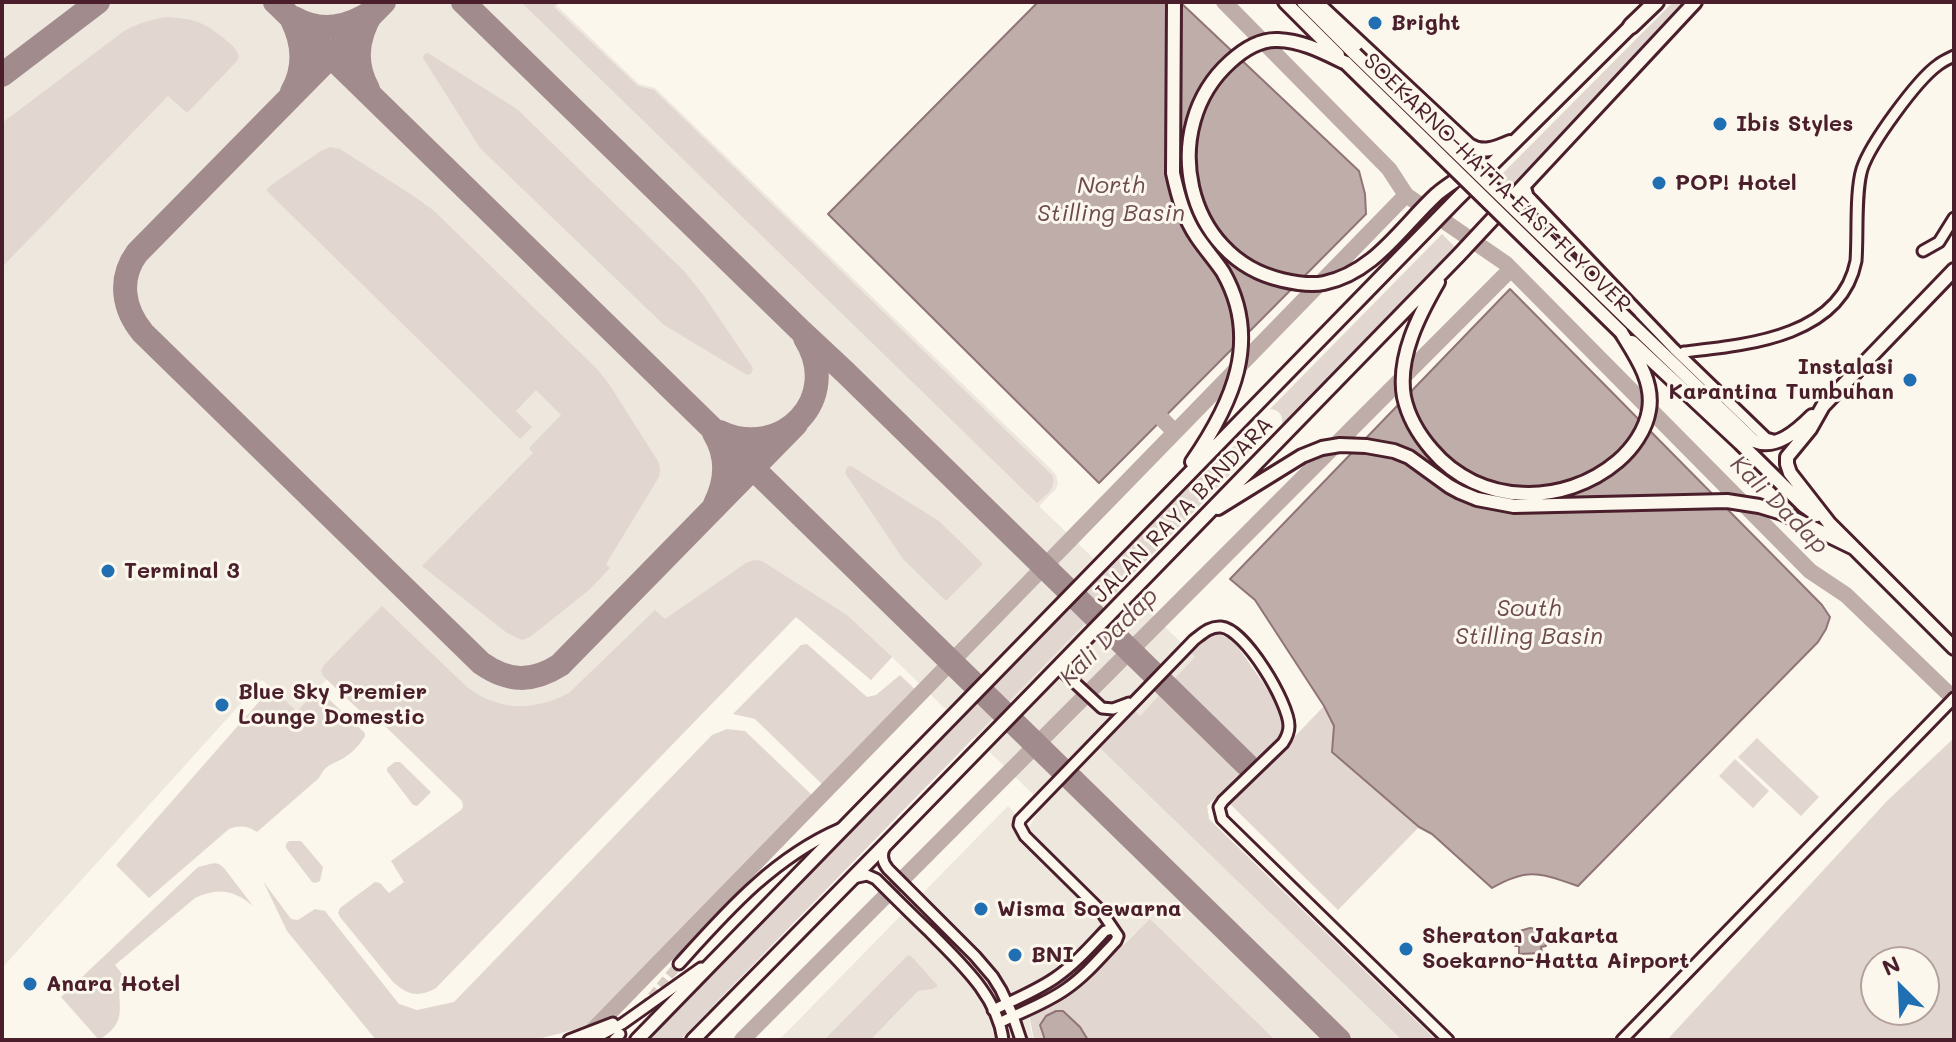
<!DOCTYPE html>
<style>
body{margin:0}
#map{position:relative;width:1956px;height:1042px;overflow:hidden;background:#fbf7ec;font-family:Mali,sans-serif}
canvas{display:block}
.frame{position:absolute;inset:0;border:4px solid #4a1f2b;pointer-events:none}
.north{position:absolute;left:1860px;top:946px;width:80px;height:80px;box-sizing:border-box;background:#fbf7ec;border:2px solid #b4a19f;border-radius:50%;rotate:336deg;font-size:22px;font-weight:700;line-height:32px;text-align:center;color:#4a1f2b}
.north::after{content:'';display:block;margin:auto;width:28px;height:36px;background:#1f6fb2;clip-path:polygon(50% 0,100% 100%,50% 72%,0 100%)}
</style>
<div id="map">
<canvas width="1956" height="1042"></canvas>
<div class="frame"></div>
<div class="north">N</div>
</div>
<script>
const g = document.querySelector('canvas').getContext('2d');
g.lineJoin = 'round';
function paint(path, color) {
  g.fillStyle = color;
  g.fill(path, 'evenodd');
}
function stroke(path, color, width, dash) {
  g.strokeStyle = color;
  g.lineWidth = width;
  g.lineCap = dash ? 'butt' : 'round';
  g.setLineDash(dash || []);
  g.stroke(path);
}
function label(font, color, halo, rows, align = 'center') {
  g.font = font + ' Mali,sans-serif';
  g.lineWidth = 6;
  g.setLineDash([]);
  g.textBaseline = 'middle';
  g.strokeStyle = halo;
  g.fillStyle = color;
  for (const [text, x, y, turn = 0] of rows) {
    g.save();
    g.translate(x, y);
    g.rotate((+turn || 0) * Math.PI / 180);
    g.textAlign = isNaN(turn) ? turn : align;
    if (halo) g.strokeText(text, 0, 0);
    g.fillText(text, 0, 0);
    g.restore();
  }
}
paint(new Path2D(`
 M2 2H560L557 6 639 84 655 88 1051 469 1056 475 1058 483 1056 489 1039 506 1191 652 1206 640 1218 634 1233 640 1270 693 1282 720V730L1274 744 1207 806 1209 819 1436 1040H1243L1136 932 1077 988 1028 1013 1033 1040H779L1008 806 1029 828 1038 811 1044 805 892 657 871 680 796 617 576 844 327 679 297 711 262 680 2 968Z`), '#eee7de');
paint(new Path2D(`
 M521 2H558L554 7 638 86 654 90 1053 476C1056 489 1046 495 1037 503Z
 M1673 2H1686L1507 195 1494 182Z
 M168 17C196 19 206 23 227 41 233 46 236 49 239 56L237 61 187 113 168 96 2 267V123L124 31C139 23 152 19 168 17Z
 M428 53 517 109 684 271 704 296 753 368 751 374 747 375 664 325 480 148 423 58 424 54Z
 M330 147 340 149 412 195 433 210 597 369 609 384 659 463 660 470 659 477 606 564 610 568 589 590 530 637 522 640 507 633 422 566 533 453 529 448 561 415 536 390 516 411 532 427 520 439 266 190 274 183 321 151Z
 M1442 234 1456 248 1281 428C1284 419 1282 410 1270 409Z
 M1254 428H1258L1262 434 1238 466 680 1040H649L1183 493Z
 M851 466 939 521 983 564 946 601 903 559 845 473 847 467Z
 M754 560 762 561 847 615 892 657 871 680 796 617 436 988C418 998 408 995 393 982L340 917 338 913 340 908 375 882 380 883 389 893 404 882 391 861 461 810 463 807 462 801 382 723 374 724 323 676 321 671 324 665 382 606 467 687C500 712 533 711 569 693L655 610 665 619 746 563Z
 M1218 634 1233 640 1270 693 1282 720V730L1274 744 1207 806 1209 819 1436 1040H1402L1100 748 1135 711 1140 716 1195 657 1191 653 1206 640Z
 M807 644 867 697 876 695 900 675 923 697 828 790 755 719 733 714 801 645Z
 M271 688 297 711 318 689 365 733V736C360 745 349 756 340 760 329 766 326 765 319 778L257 832C247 826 241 825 229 829L149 898 116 865Z
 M1324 706 1334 726 1333 752 1419 827 1338 910 1230 804Z
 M727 729 745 731 812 795 589 1026 534 1040H376L287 931 263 881 291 919 298 920 315 909 325 911 399 1004 417 1010 454 1002 712 735Z
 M1757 738 1819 797 1801 816 1738 757Z
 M1954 738V1040H1667L1887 801ZM1876 962H1924V1010H1876Z
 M1735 759 1769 791 1753 808 1719 776Z
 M395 762H400L431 792 417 806 413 805 387 771V768Z
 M289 841H301L323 867 320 881 315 883 312 882 286 848V844Z
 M214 863 219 864 224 868 253 906C235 890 217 887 195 898L115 965 122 974C113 1003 133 1019 99 1040L61 997 198 867Z
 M1150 919 1275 1040H1034L1029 1014 1077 990Z
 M908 955 911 956 938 986 932 989 918 991 870 1040H824Z`), '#e2d7d0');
const water = new Path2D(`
 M1038 2H1180L1359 171 1365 194 1366 214 1099 483 828 214Z
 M1510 289 1822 605 1830 617 1826 629 1818 642 1578 886C1540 873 1528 867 1492 888L1432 834 1419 827 1332 752 1334 726 1324 706 1255 600 1230 579Z
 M1530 928 1537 929 1544 934 1546 946 1541 947 1542 953 1519 954V946H1515L1513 936 1516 932Z
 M1056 1011H1063L1080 1027 1088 1040H1045L1040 1025 1046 1016Z`);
paint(water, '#bfadaa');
stroke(water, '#907477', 2);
stroke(new Path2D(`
 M1224 2 1389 169 1406 195 1505 263 1810 571 1846 595 1954 699
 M1162 419 1175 432
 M583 1040 1406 195
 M742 1040 1511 269`), '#bfadaa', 16);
stroke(new Path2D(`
 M275 2 1339 1040
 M384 2 137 253C118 279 123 309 143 333L481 663C508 682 532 683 560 665L796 424
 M463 2 799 329 845 372 1246 764
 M294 18C322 34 348 27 373 11 357 36 353 62 368 89
 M292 20C304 44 305 69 292 92
 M2 75 98 2
 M720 432C782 461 843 398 805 338
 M714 433C728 456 727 480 715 504`), '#a28b8c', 24);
stroke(new Path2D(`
 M643 1007 679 964`), '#d8ccc5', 9, [9, 4.5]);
const minor = new Path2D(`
 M1525 186 1528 196 1532 200 1674 349 1766 438 1773 440
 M1923 251 1939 242 1954 218
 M1684 352C1747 345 1841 337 1856 261 1858 235 1855 192 1862 169 1870 144 1917 80 1938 65 1943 61 1948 59 1954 56
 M1058 667 1102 708 1113 709 1129 703
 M885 847C881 854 882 862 888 869L975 956 993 977 1001 990 1013 1016 1021 1040
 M853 878 867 875 876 879C894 897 912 915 930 932 960 963 997 995 1003 1040
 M679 964C726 912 773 858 840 829
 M993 1010C1014 1000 1036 991 1055 978 1074 965 1090 947 1105 931L1112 929
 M999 1023C1021 1012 1045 1004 1066 989 1085 976 1100 958 1116 941L1118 936 1101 911 1025 836 1019 825 1020 820 1194 640C1202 634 1210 626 1221 627 1245 629 1289 703 1289 726 1289 733 1287 737 1283 743L1223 801 1219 807 1222 819 1448 1040
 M569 1040 613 1023
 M591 1040 622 1024 701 968
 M614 1040 620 1034
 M1622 1040 1954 698`);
const major = new Path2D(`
 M1174 2 1173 173C1178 196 1184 218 1197 237 1205 249 1215 260 1223 272 1262 340 1232 404 1192 462
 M1285 2 1338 55
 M1303 2 1355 54
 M1316 2 1469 145C1483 154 1496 148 1510 142
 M1346 63C1323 52 1303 41 1278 40 1259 39 1243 50 1230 62 1157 128 1185 258 1282 280 1295 283 1310 286 1324 283 1374 273 1402 226 1437 194 1450 183 1467 173 1482 164
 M1954 270 1823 406 1810 429 1787 457V464L1790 473 1829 523 1954 648
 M1438 282C1419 315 1397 357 1404 397 1408 416 1419 435 1432 450 1479 506 1564 507 1618 461 1632 449 1646 430 1649 410 1654 381 1635 355 1621 332
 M1630 322 1754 441C1776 450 1797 431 1812 416
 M1632 342 1740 443 1803 505 1817 515
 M1218 508 1302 456 1322 448 1340 445 1366 446 1394 451 1409 457 1449 486 1460 492 1477 499 1514 506 1727 501 1759 506 1782 513 1854 548
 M637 1040 1457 199 1631 26
 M693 1040 886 844 1459 255 1695 2`);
const highway = new Path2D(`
 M1631 26 1656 2`);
stroke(minor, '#4a1f2b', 15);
stroke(major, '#4a1f2b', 18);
stroke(highway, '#4a1f2b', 20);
stroke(minor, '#fbf7ec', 9);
stroke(major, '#fbf7ec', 12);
stroke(highway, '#fbf7ec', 14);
const majorBridge = new Path2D(`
 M1355 54 1630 322
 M1346 63 1621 332`);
stroke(majorBridge, '#4a1f2b', 18, []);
stroke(majorBridge, '#fbf7ec', 12);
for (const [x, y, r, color] of [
 [1375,23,8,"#1f6fb2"],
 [1720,124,8,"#1f6fb2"],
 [1659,183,8,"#1f6fb2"],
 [1910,380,8,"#1f6fb2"],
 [108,571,8,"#1f6fb2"],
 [222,705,8,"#1f6fb2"],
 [981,909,8,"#1f6fb2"],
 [1406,949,8,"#1f6fb2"],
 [1015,955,8,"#1f6fb2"],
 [30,984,8,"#1f6fb2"]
]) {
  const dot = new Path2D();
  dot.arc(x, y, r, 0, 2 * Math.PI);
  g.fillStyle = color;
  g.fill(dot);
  stroke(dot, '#fbf7ec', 3);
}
label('bold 22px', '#4a1f2b', '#fbf7ec', [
 ["Bright",1391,23],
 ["Ibis Styles",1736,124],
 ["POP! Hotel",1675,183],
 ["Instalasi",1894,367,"right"],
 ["Karantina Tumbuhan",1894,392,"right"],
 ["Terminal 3",124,571],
 ["Blue Sky Premier",238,692],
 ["Lounge Domestic",238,717],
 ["Wisma Soewarna",997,909],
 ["Sheraton Jakarta",1422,936],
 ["Soekarno-Hatta Airport",1422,961],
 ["BNI",1031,955],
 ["Anara Hotel",46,984]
], 'left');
label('22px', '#4a1f2b', '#fbf7ec', [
 ["SOEKARNO-HATTA EAST FLYOVER",1497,183,44],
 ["JALAN RAYA BANDARA",1183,510,-46]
]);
label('italic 24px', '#6d4a51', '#fbf7ec', [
 ["North",1111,186],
 ["Stilling Basin",1111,214],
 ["Kali Dadap",1779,505,45],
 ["South",1529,609],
 ["Stilling Basin",1529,637],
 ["Kali Dadap",1109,637,-45]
]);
</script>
